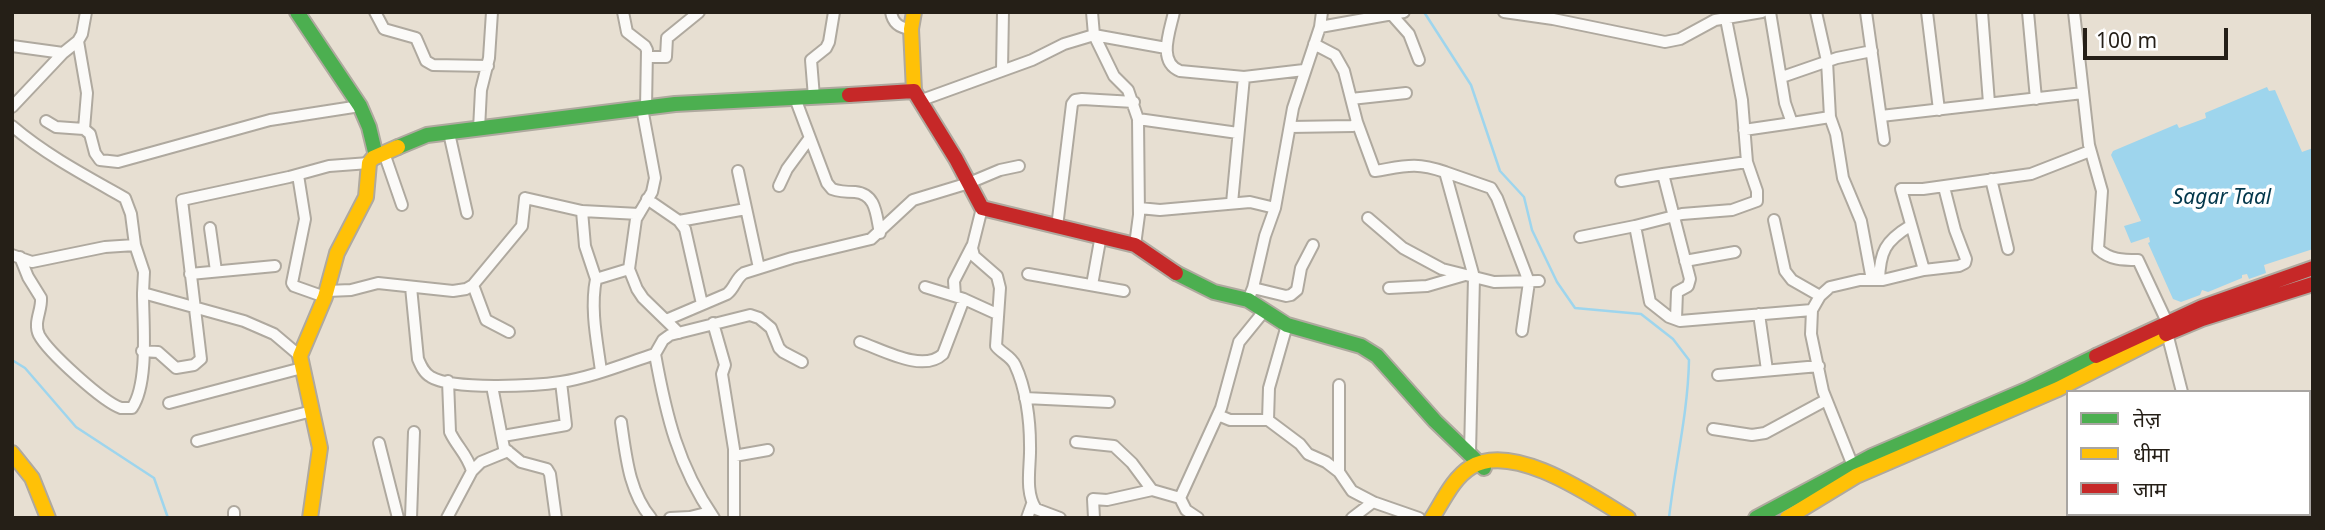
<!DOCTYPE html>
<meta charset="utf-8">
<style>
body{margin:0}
#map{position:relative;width:2325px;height:530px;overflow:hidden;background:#e7dfd2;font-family:"Noto Sans","Noto Sans Devanagari",sans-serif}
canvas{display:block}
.frame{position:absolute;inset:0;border:14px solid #251f17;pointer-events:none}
.legend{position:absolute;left:2066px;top:390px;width:245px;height:126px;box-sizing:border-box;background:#fff;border:2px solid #a8a5a2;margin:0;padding:9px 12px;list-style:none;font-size:21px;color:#251f17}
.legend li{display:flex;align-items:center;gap:14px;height:35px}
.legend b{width:35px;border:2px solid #a8a5a2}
.scale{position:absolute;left:2083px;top:28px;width:145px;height:32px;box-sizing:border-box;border:4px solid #251f17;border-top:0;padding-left:9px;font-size:21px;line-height:24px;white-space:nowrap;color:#251f17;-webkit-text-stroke:5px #fff;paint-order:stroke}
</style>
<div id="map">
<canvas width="2325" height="530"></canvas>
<div class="frame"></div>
<ul class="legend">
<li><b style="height:9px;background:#4caf50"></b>तेज़</li>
<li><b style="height:9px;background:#ffc107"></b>धीमा</li>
<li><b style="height:9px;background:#c62828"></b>जाम</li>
</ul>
<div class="scale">100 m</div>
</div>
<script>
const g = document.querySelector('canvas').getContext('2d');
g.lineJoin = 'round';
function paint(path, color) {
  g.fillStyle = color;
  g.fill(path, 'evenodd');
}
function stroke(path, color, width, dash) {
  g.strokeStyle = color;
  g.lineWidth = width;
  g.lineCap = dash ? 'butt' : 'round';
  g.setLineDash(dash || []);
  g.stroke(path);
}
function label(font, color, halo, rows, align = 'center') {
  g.font = font + ' "Noto Sans",sans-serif';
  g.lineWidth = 7;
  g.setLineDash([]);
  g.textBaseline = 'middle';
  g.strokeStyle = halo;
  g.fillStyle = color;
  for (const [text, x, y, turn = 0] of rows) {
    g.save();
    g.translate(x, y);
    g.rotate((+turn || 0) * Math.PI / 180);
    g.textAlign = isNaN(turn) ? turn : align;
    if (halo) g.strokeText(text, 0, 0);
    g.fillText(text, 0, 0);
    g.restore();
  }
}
paint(new Path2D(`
 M2267 87 2269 91 2275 90 2302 152 2313 148V170L2311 171 2313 176V249L2264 265 2266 273 2249 279 2247 274 2242 275V278L2208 292 2202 290 2200 295 2181 302 2173 299 2148 243 2150 242 2149 237 2131 243 2124 226 2141 221 2111 155 2113 151 2177 124 2179 128 2206 118 2205 113Z`), '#9ed5ed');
stroke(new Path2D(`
 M1424 12 1471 85 1500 171 1524 197 1532 230 1557 282 1575 308 1641 314 1673 339 1689 360C1688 413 1675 465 1669 518
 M12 360 25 368 76 427 154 478 168 518`), '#9ed5ed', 2.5);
const street = new Path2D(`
 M375 12 384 29 416 38 426 61 433 65 488 66
 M623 12 627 32 645 46 647 50 646 108
 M891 12C893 24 900 28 911 29
 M1174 12C1170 31 1157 62 1180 71L1244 77 1304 70
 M1504 12 1553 19 1665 42 1680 39 1715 20 1762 12
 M1866 12 1884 140
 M1927 12 1939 110
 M1982 12 1989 103
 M2028 12 2036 99
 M2074 12 2089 145 2102 191 2098 249C2110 260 2123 260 2138 260L2167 322
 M1393 16 1409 34 1419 60
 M1726 19 1742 100 1747 162 1757 191V201L1732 210 1682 214 1635 226 1650 302 1669 317 1680 321 1812 310
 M1320 27 1404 12
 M1094 35 1114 76 1128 90 1138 119 1139 215 1135 245
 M1094 35 1166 48
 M78 41 87 93 84 129
 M12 46 63 53
 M647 57H666L667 38 699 12
 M1002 70 1003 12
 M1782 77 1837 58 1872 51
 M814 97 811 60 826 48 829 42 834 12
 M795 98 827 183 832 189C840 192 847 192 855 192 877 194 876 216 880 233
 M1351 99 1406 93
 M919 101 1032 60 1064 44 1094 35 1092 12
 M12 107 63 53 78 41 82 34 86 12
 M642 108 655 178 652 192 636 219 629 269 637 289 643 298 679 333
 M1881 116 2083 93
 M1830 117 1836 134 1843 178 1861 221 1872 280
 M1138 119 1238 133
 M46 121 56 127 84 129 90 134 95 153 100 160 118 162 270 120 360 106
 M1357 122 1375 171C1406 166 1415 162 1445 172
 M1792 123 1830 117 1827 61 1816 12
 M12 126C46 155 86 176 125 198L131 214 135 245
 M1290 127 1353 126 1357 122 1344 71 1335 55 1314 44
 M479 129 481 90 489 58 492 12
 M1744 130 1792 123 1785 103 1770 12
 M449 133 467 213
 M384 153 402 205
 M738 171 759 268
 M298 175 305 219 292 283 294 286 325 297
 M1991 179 2008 249
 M1621 181 1663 174
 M779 186 787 169 809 139
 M647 199 679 221 685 229 702 304
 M1232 203 1244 77
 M982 208 972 248 974 256 997 276 1000 288 996 346C1001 353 1011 356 1015 365 1026 388 1030 420 1030 445 1031 465 1024 491 1036 509L1060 518
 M1139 208 1160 210 1250 202 1275 208
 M1368 218 1403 248 1442 269 1494 282 1539 281
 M1774 220 1785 271 1792 280 1820 296
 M679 221 746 209
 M1057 227 1072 104 1075 100 1082 99 1134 102
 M210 228 216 271
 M1580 237 1635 226
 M12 255 32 262 105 247 135 245 144 272 143 293 244 321 274 334 300 356
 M20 257 28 277 41 298C42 311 33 322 39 335 48 352 103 402 121 408 123 408 129 408 132 408 149 383 143 324 143 293
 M1685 261 1735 252
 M1924 270 1959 266 1965 263 1966 259 1955 230 1944 187
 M190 274 275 266
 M1028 274 1124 291
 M596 279 585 246 582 211 639 214
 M1879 280C1880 252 1885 241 1910 226
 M473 285 486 320 509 332
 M1092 285 1101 235
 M411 287 418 359C421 366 424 373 431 377 452 390 535 386 561 382 593 377 624 364 655 354L663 340 670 335 750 315 759 318 771 328 779 348 783 352 802 362
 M925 287 964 299 997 314
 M1253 288 1286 296 1291 295 1297 290 1301 268 1313 245
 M1389 288 1427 286 1465 275
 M327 291 351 290 378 283 453 291 466 289 473 285 522 226 525 198 582 211
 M955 296 954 281 972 246
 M1248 300 1253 288 1265 236 1275 208 1293 108 1320 27 1322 12
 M1759 314 1767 370
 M1676 319 1677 292 1688 286 1690 279 1663 174 1747 162
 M666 320 727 294C735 288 735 279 744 273L792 258 871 239 913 200 969 183 1000 170 1019 166
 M713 323 725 365 722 374 734 449V518
 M2167 333 2182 392
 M860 342C883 350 923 373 943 354L964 299
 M142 351 158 352 176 368 194 365 201 359 182 200 289 177 329 166 369 163
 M655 354C666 415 678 466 714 518
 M601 371C597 341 590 309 596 279L629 269
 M1718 375 1819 366
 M448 381 450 432C457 447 467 454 472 471
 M492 386 504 448 521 462 547 469 550 474 556 518
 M1025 398 1109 402
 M169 403 302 368
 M1218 415 1230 420H1268L1300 444 1308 454 1326 462 1339 472 1352 491 1373 502 1419 518
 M1268 420 1269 388 1287 325
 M621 422C626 456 629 492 651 518
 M1713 429 1752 435 1765 433 1826 400
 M503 436 566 425 561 382
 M197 441 312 411
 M1076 442 1114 446 1132 463 1152 490 1180 498 1221 408 1239 342 1265 310
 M379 443 398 518
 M1470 454 1474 277 1445 172 1491 188 1497 198 1529 282 1522 331
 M734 456 768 450
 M1853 466 1823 391 1811 334 1812 310 1820 296 1830 287 1860 280H1883L1924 270 1901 189H1923L2031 174 2090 151
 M1339 472V385
 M1180 498 1186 510 1198 518
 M234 512V518
 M411 518 414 432
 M447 518 472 471 481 462 508 451
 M670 518 690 517 710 512
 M1027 518 1032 504
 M1094 518 1093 499 1107 500 1152 490
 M1352 518 1373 502
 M2289 518 2290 514`);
const fast = new Path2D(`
 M297 12 360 106 369 127 376 156
 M398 147 427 135 675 104 849 95
 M1176 273 1214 292 1248 300 1287 325 1361 346 1377 356 1435 421 1484 468
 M1756 518 1872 456 2026 390 2096 356`);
const slow = new Path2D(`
 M914 12 911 29 914 91
 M12 453 32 478 48 518
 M310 518 320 448 300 356 325 297 337 253 366 197 369 163 373 158 398 147
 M1432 518C1443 501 1453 478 1471 467 1513 441 1592 496 1628 518
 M1787 518 1856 476 2058 389 2166 334`);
const jam = new Path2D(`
 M849 95 914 91 956 159 982 208 1135 245 1176 273
 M2166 334 2202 319 2313 284
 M2096 356 2202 307 2313 268`);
stroke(street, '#afa99f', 14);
stroke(fast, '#afa99f', 18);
stroke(slow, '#afa99f', 18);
stroke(jam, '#afa99f', 18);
stroke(street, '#fbfaf8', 10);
stroke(fast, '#4caf50', 14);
stroke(slow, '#ffc107', 14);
stroke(jam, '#c62828', 14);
label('italic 21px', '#03374b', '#fff', [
 ["Sagar Taal",2222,198]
]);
</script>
